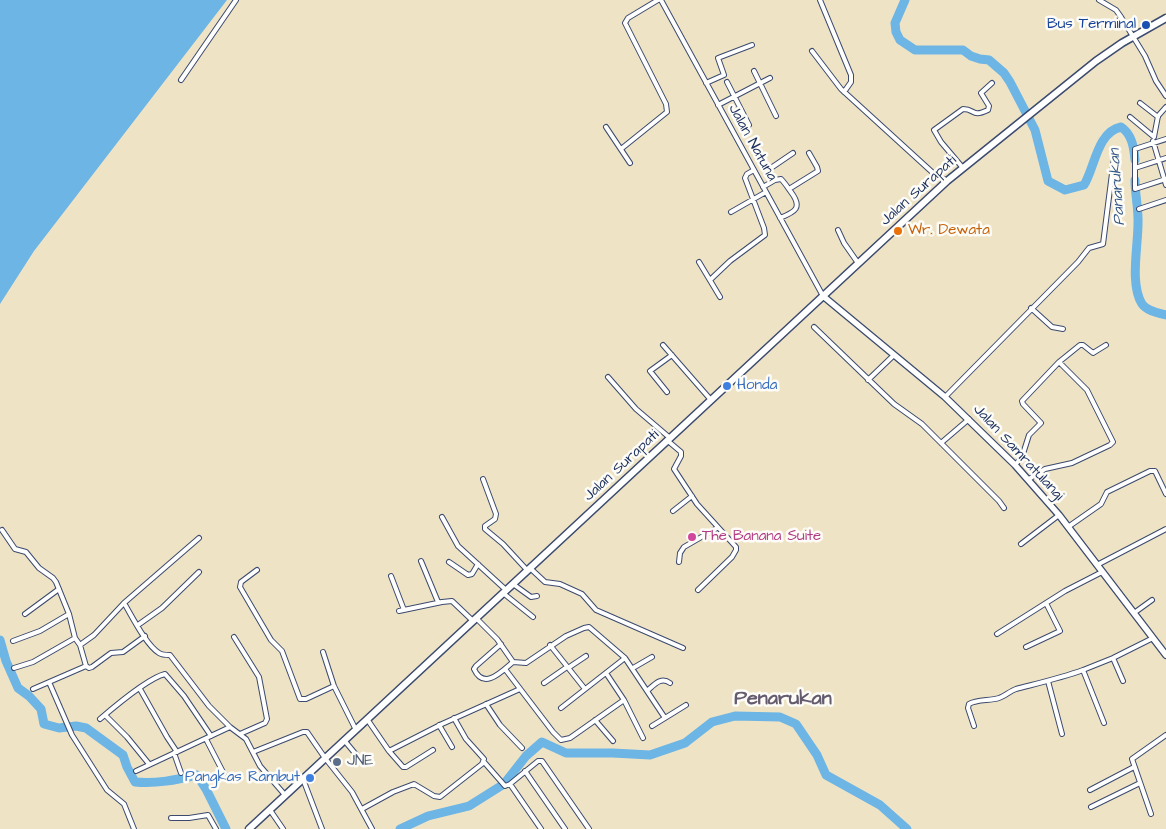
<!DOCTYPE html>
<style>
body{margin:0}
canvas{display:block;background:#efe3c6}
</style>
<canvas width="1166" height="829"></canvas>
<script>
const g = document.querySelector('canvas').getContext('2d');
g.lineJoin = 'round';
function paint(path, color) {
  g.fillStyle = color;
  g.fill(path, 'evenodd');
}
function stroke(path, color, width, dash) {
  g.strokeStyle = color;
  g.lineWidth = width;
  g.lineCap = dash ? 'butt' : 'round';
  g.setLineDash(dash || []);
  g.stroke(path);
}
function label(font, color, halo, rows, align = 'center') {
  g.font = font + ' "Architects Daughter",sans-serif';
  g.lineWidth = 5;
  g.setLineDash([]);
  g.textBaseline = 'middle';
  g.strokeStyle = halo;
  g.fillStyle = color;
  for (const [text, x, y, turn = 0] of rows) {
    g.save();
    g.translate(x, y);
    g.rotate((+turn || 0) * Math.PI / 180);
    g.textAlign = isNaN(turn) ? turn : align;
    if (halo) g.strokeText(text, 0, 0);
    g.fillText(text, 0, 0);
    g.restore();
  }
}
paint(new Path2D(`
 M0 0H227L34 251 0 304Z`), '#6cb5e4');
stroke(new Path2D(`
 M905 0 895 23 896 32 900 40 915 50H963L971 56 980 59 989 60 1004 73 1010 82 1035 130 1048 181 1065 190 1084 185C1095 167 1097 132 1121 127 1132 134 1134 148 1135 160
 M1135 180C1135 193 1138 206 1138 219 1139 243 1129 283 1142 304 1147 311 1158 313 1166 315
 M0 640 6 661 18 688 29 696 41 709 44 724 59 728 76 726 86 728 123 755 127 767 135 782C156 784 176 780 197 775L206 789 226 829
 M400 829 428 816 469 806 504 784 526 756 542 742 566 753H613L650 755 685 743 712 722 735 716 780 717 796 724 817 755 826 775 880 805 907 829`), '#6cb5e4', 9);
const minor = new Path2D(`
 M661 0 823 296
 M820 0 851 75V82L844 92
 M1099 0 1116 10 1121 17 1145 56 1156 81 1166 96
 M812 51 841 89 932 172 947 181
 M754 71 776 116
 M181 80 236 0
 M727 82 749 125
 M706 83 724 75 718 58 752 45
 M1140 103 1158 117
 M718 105 770 78
 M1130 117 1154 137 1158 116 1166 107
 M606 127 630 163
 M1166 139 1135 149V189L1166 179
 M1153 141 1166 185
 M621 149 667 112 666 104 625 23 628 18 658 0
 M963 168 941 142 934 130 963 109C976 109 971 118 988 110L989 106 981 93 992 83
 M1135 168 1166 158
 M775 180 768 170 793 153
 M763 187 775 180 781 179C785 183 788 188 791 192 803 208 795 212 780 218
 M789 189 818 171 817 167 809 153
 M1139 209 1166 200
 M731 212 766 192
 M838 230 844 243 858 263
 M699 262 720 297
 M710 280 730 261 765 235 764 228 745 178 747 174 754 170
 M1031 308 1052 327 1063 329
 M814 327 894 404 922 424 999 501 1004 508
 M663 345 711 400
 M608 377 636 409 670 438
 M868 380 894 355
 M667 392 650 371 672 355
 M945 397 1078 262 1089 248 1103 244 1115 150
 M668 441 681 452V456L674 469 697 504 736 547V550L732 557 698 590
 M941 443 969 419
 M1015 465 1022 457 1029 435 1041 423 1023 404 1022 401 1059 362 1080 345H1083L1093 353 1106 345
 M483 479 496 514 495 519 485 526V529L503 544 527 570
 M1029 479 1045 469 1072 463 1110 445 1113 442 1087 390 1059 362
 M673 511 692 496
 M442 517 458 546 506 590
 M1068 527 1101 504 1107 492 1150 471H1155L1166 494
 M2 530 15 549 26 552 39 568 53 578 56 582 69 614 75 638 80 645 86 666
 M1021 544 1059 515
 M421 561 438 602
 M449 562 468 575 472 574 478 564
 M679 562 680 553 684 547 717 528
 M1097 565 1166 529
 M530 568 545 582 560 584 582 594 596 610 683 648
 M257 570 241 582 240 587 271 640 282 651 300 699H306L334 686
 M391 576 404 610
 M513 584 531 597 537 596
 M503 593 533 617
 M124 603C132 616 146 645 159 653 162 655 167 655 170 655L209 706 230 727 246 739 260 766 285 795
 M399 611 442 602 452 601 473 621
 M1134 613 1152 600
 M25 614 59 589
 M476 618 497 639 513 662
 M138 625 162 608 199 572
 M997 634 1065 591 1102 572
 M234 637 259 677 267 719 265 723 240 734
 M13 641 40 631 69 614
 M501 644 476 666 474 669C484 691 502 671 513 662
 M80 645 94 635 124 603 199 538
 M550 645 585 689
 M1026 647 1060 631 1046 603
 M323 652 334 686 356 730
 M1113 658 1123 681
 M513 662 526 663 566 636 584 628 589 627 625 658 665 718
 M14 668 33 662 75 638
 M568 668 586 656
 M633 668 652 657
 M505 669 553 732 561 740 570 738 624 700
 M606 673 624 700 643 738
 M1048 681 1062 734
 M49 682 72 735 107 790 124 804 134 829
 M544 683 567 667
 M33 689 86 666 89 668 92 667 111 653 123 652 145 636
 M140 689 167 737 177 752
 M647 691C654 685 661 676 670 683
 M486 704 500 725 522 748
 M561 708 625 658
 M105 715 127 737 149 764
 M100 719C114 707 148 678 165 674L184 696 211 736
 M367 719 389 751 403 767H406L433 750
 M595 720 613 741
 M1104 723 1083 670 1113 658 1153 638
 M439 725 452 747
 M652 726 686 705
 M974 726 968 708 969 704C977 699 990 701 999 698 1005 696 1010 691 1016 689 1039 683 1061 678 1083 670
 M206 739 224 774
 M344 740 363 763
 M389 751 442 724 520 689
 M253 752 303 732H307L325 758 352 792 372 829
 M174 753 181 773
 M484 762 505 786 510 784 541 829
 M136 771 230 727
 M525 771 565 829
 M303 779 322 829
 M510 784 538 761H542L589 829
 M1090 790 1134 767
 M1091 807 1140 783
 M362 809 393 792 414 784 434 796 440 797 482 764 484 759 466 739 454 718
 M270 810 283 829
 M1151 814 1132 759 1166 735
 M171 818H189L208 815 216 829`);
const secondary = new Path2D(`
 M823 296 945 397 1015 465 1059 515 1166 655`);
const trunk = new Path2D(`
 M249 829 947 181 1096 61 1122 43 1166 18`);
stroke(minor, '#3b4a6e', 6);
stroke(secondary, '#3b4a6e', 8);
stroke(trunk, '#3b4a6e', 9);
stroke(minor, '#fff', 4);
stroke(secondary, '#fff', 5.5);
stroke(trunk, '#fff', 6);
for (const [x, y, r, color] of [
 [1146,25,5,"#1a4fb4"],
 [898,231,5,"#e8710a"],
 [727,386,5,"#3f7fe0"],
 [692,537,5,"#d1479c"],
 [337,762,5,"#5c6f8a"],
 [310,778,5,"#3f7fe0"]
]) {
  const dot = new Path2D();
  dot.arc(x, y, r, 0, 2 * Math.PI);
  g.fillStyle = color;
  g.fill(dot);
  stroke(dot, '#fdfcf7', 2);
}
label('15px', '#164399', '#fdfcf7', [
 ["Bus Terminal",1136,25]
], 'right');
label('15px', '#1b2f5e', '#fdfcf7', [
 ["Jalan Natuna",752,143,61],
 ["Jalan Surapati",919,191,-42],
 ["Jalan Samratulangi",1018,453,47],
 ["Jalan Surapati",622,466,-43]
]);
label('15px', '#c56008', '#fdfcf7', [
 ["Wr. Dewata",908,231]
], 'left');
label('15px', '#366cbe', '#fdfcf7', [
 ["Honda",737,386],
 ["Pangkas Rambut",300,778,"right"]
], 'left');
label('15px', '#b23c85', '#fdfcf7', [
 ["The Banana Suite",702,537]
], 'left');
label('15px', '#4e5e75', '#fdfcf7', [
 ["JNE",347,762]
], 'left');
label('italic 16px', '#335786', '#fdfcf7', [
 ["Panarukan",1118,187,-94]
]);
label('bold 20px', '#645b6e', '#fdfcf7', [
 ["Penarukan",783,700]
]);
</script>
